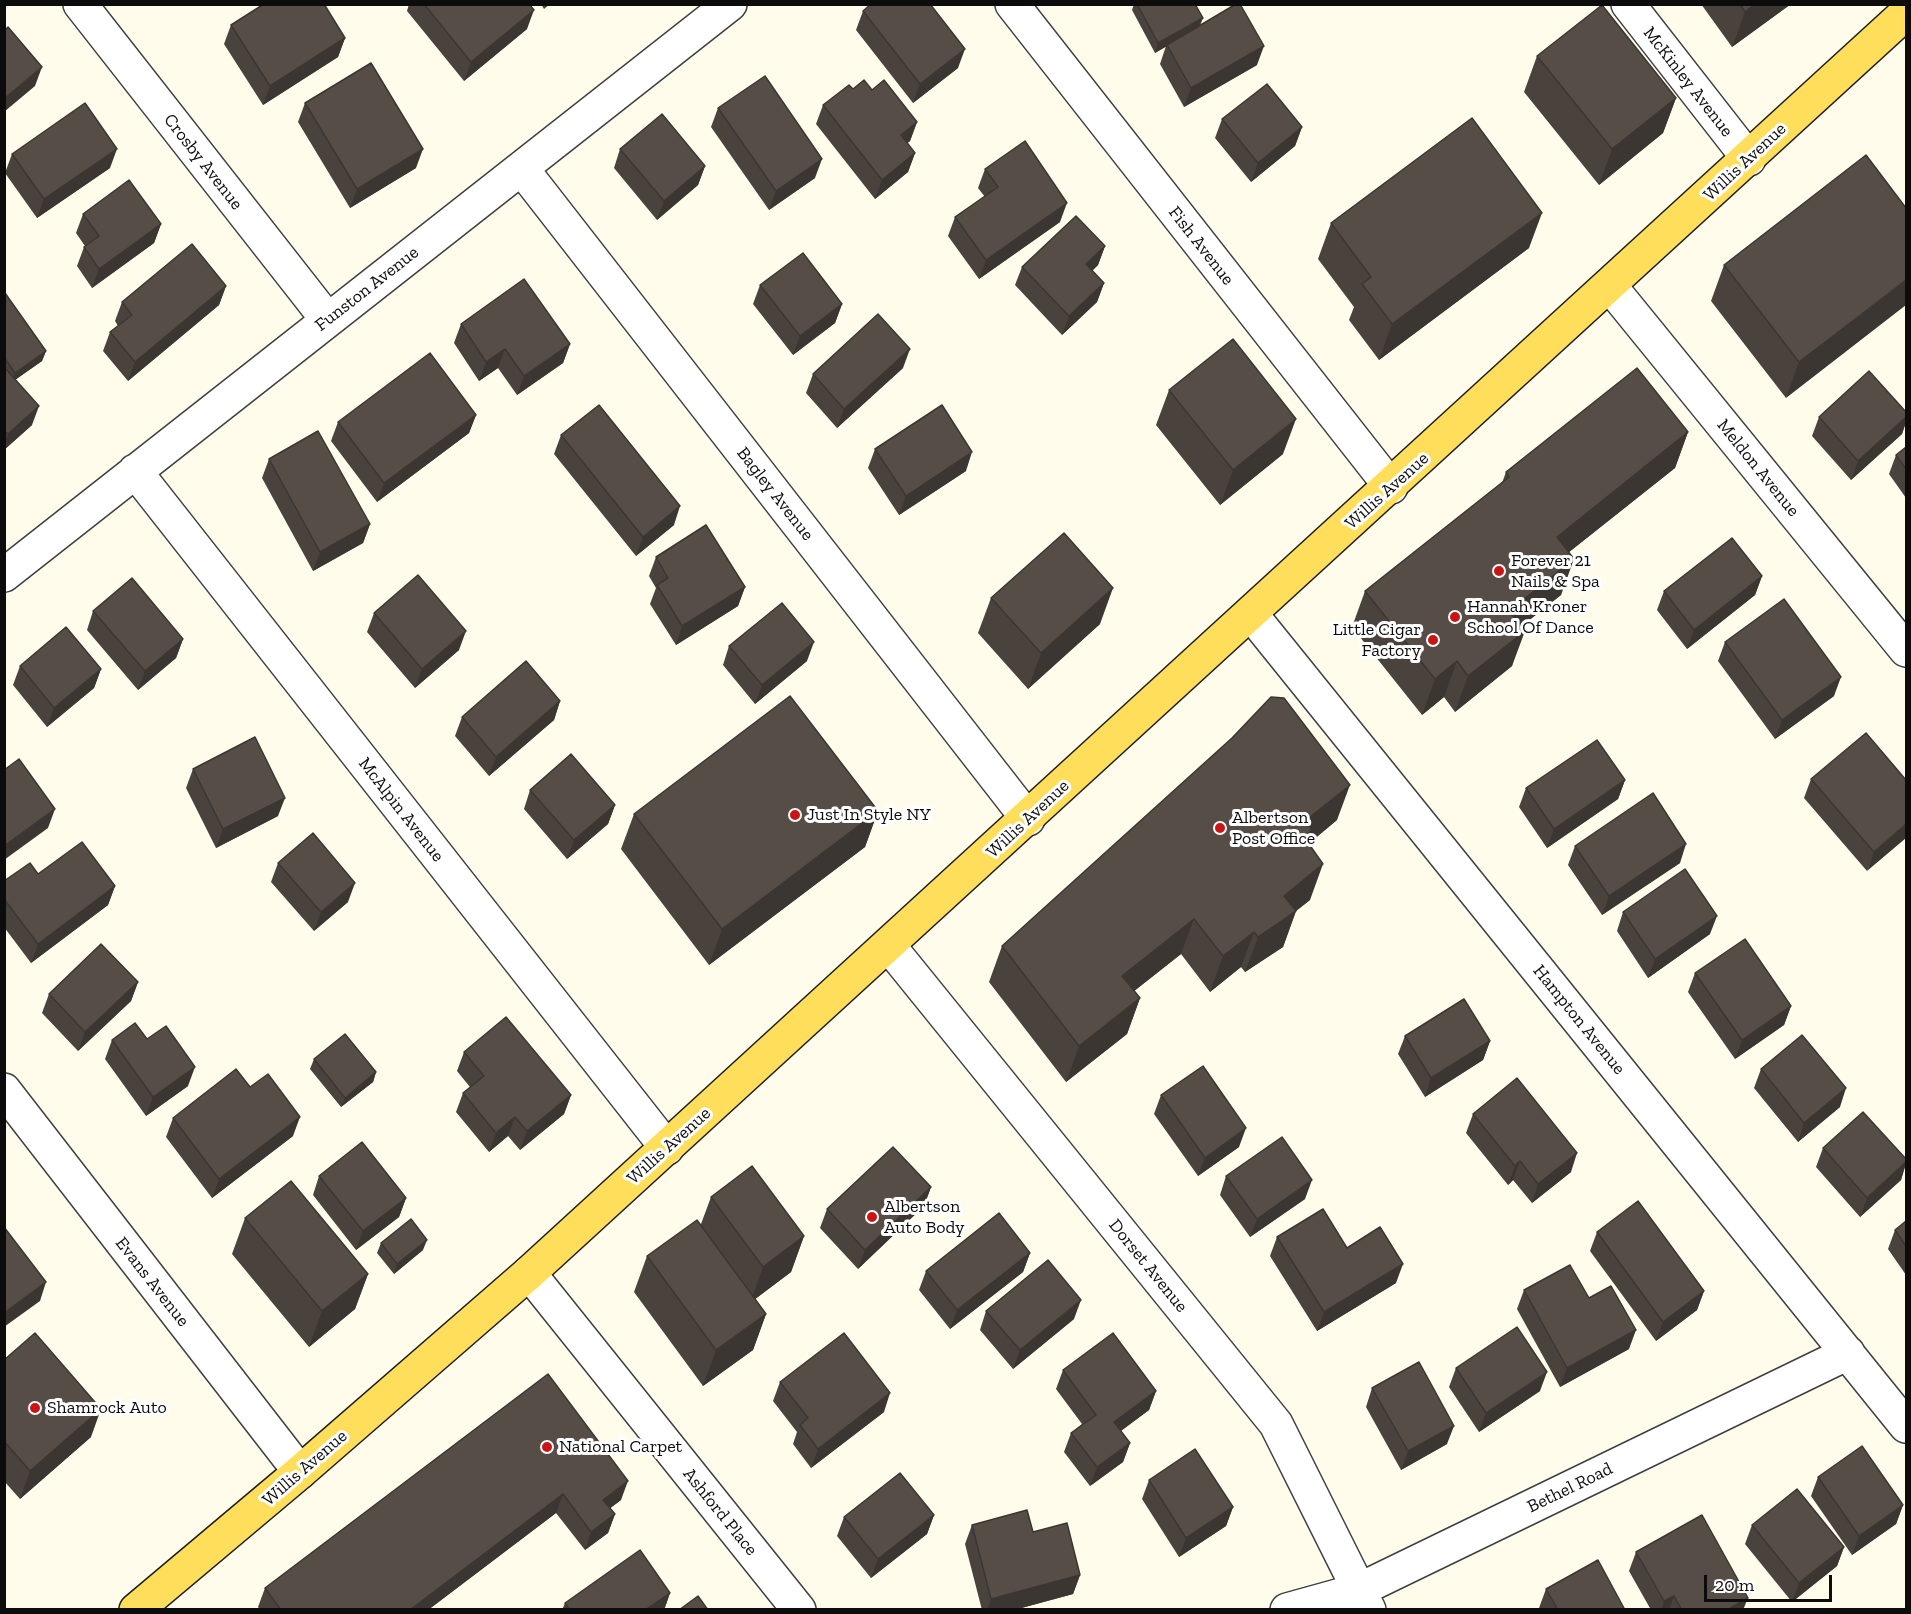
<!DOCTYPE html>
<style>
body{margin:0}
#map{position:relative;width:1911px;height:1614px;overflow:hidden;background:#fffceb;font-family:"Zilla Slab",serif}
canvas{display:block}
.frame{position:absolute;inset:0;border:6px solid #0c0c0c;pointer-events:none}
.scale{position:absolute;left:1704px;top:1575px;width:128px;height:27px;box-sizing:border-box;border:3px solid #0c0c0c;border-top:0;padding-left:8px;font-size:18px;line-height:21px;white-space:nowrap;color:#0c0c0c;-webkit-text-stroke:4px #fff;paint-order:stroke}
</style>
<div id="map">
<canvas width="1911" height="1614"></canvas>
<div class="frame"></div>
<div class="scale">20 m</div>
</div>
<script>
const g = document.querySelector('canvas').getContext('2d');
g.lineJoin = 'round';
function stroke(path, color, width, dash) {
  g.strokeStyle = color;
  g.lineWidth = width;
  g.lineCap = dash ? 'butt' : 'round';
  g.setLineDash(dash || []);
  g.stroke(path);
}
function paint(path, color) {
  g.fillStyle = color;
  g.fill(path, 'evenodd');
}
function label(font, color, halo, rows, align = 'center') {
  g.font = font + ' "Zilla Slab",serif';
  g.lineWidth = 6;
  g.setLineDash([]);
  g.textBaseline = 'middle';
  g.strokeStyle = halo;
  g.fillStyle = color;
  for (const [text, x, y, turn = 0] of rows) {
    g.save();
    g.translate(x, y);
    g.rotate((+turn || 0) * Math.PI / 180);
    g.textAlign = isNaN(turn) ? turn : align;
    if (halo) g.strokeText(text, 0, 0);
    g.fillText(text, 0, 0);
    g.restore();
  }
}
const minor = new Path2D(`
 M80 4 327 319
 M1012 4 1391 487
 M1628 4 1749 159
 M522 169 1028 819
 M1610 286 1906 650
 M135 471 667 1148
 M4 575 730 4
 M1251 614 1906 1426
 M889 946 1276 1424 1369 1610
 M4 1090 300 1472
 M529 1273 799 1610
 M1287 1610 1359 1590 1848 1353`);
const major = new Path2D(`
 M136 1610 300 1472 529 1273 1906 13`);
stroke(minor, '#3f3f3f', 36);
stroke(major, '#1d1d1d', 36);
stroke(minor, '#fff', 33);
stroke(major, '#ffde5b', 33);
paint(new Path2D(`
 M409 4H529L527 29 464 81 407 11Z
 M541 4H550L544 9Z
 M1134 4H1195L1200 26 1257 65 1184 107 1160 64 1166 46 1155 53 1132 10Z
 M1701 4H1791L1732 47Z
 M863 11 958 68 913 103 856 30Z
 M231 25 345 38 338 57 263 105 224 44Z
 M1537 56 1676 98 1663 133 1599 185 1524 92Z
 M853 89 872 90 917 122 910 141 907 143 915 153 908 172 875 199 816 124 823 105Z
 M305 103 416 168 350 208 298 122Z
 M718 108 815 178 769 210 711 127Z
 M1222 119 1302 127 1295 146 1251 182 1215 138Z
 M620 149 705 166 698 185 657 220 614 168Z
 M12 154 110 168 37 218 5 173Z
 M985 169 1060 222 979 279 948 236 955 217 985 197 978 188Z
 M1906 208 1786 398 1711 301 1724 265Z
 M83 214 161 224 154 243 92 288 77 266 84 247 85 246 76 233Z
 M1331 223 1529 248 1379 360 1349 320 1354 307 1318 259Z
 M1105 246 1098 265 1092 271 1104 283 1097 302 1062 335 1015 285 1022 267Z
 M760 285 842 304 835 323 793 355 753 304Z
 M226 286 219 305 128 381 103 351 110 332 118 326 115 321 122 302Z
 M5 293 46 351 42 361 15 380 32 425 4 450Z
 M461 324 570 344 563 363 517 395 498 368 479 381 454 343Z
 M903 368 837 428 806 393 813 374Z
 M1169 390 1283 454 1220 505 1156 425Z
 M1906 412V422L1902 434 1851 480 1812 436 1819 417Z
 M476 415 469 433 377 502 331 441 338 422Z
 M1688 432 1675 468 1569 552 1561 595 1522 626 1512 666 1455 712 1444 697 1422 715 1352 627 1365 591 1502 483 1506 472Z
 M561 435 674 525 636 556 554 454Z
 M1906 447V498L1889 474 1896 455Z
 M875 449 966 471 899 515 868 468Z
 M269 459 370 524 363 543 313 571 262 478Z
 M656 557 745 587 738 606 676 645 650 604 656 588 649 576Z
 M1762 576 1755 595 1687 649 1657 610 1664 591Z
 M991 598 1100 624 1028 689 978 633Z
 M93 611 183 639 176 658 138 690 87 630Z
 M374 613 459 650 415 688 367 632Z
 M1725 642 1834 696 1775 739 1718 661Z
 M729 646 807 661 755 704 723 665Z
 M20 666 101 669 94 688 47 727 13 685Z
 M560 701 554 720 489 776 455 736 462 717Z
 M193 769 278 816 216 848 186 788Z
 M1811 779 1906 780 1867 871 1804 798Z
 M1625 780 1618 799 1547 848 1519 807 1526 788Z
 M530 790 615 805 608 824 567 859 524 809Z
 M878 811 865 847 709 965 621 849 634 814Z
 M1337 820 1308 844 1310 900 1296 911 1283 947 1245 972 1241 967 1210 992 1181 954 1134 991 1140 998 1127 1034 1066 1082 989 982 1002 946Z
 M1575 846 1680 863 1602 915 1568 865Z
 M278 863 348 902 314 931 271 882Z
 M38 874 115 886 108 905 31 963 4 927V881Z
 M1623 912 1710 934 1648 978 1617 931Z
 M1695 973 1791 1006 1784 1025 1735 1059 1688 992Z
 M138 982 131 1001 78 1051 42 1013 49 994Z
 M1405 1036 1490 1041 1483 1060 1425 1097 1398 1054Z
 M147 1039 188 1086 146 1116 105 1059 112 1040Z
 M464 1052 571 1095 564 1114 520 1150 508 1136 489 1152 456 1112 463 1093 470 1087 457 1071Z
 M314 1059 376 1072 373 1082 341 1107 310 1069Z
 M1761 1069 1840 1107 1798 1142 1754 1088Z
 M250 1087 293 1136 212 1198 166 1137 173 1118Z
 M1161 1095 1239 1147 1198 1176 1154 1114Z
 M1473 1114 1571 1172 1532 1203 1513 1180 1508 1185 1466 1133Z
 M1823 1148 1906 1159V1164L1901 1180 1860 1217 1816 1167Z
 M319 1176 406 1198 399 1217 356 1250 313 1195Z
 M1226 1176 1305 1199 1250 1237 1220 1195Z
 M931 1187 924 1206 858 1269 820 1228 827 1209Z
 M711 1197 804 1236 791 1272 755 1299 766 1314 753 1350 703 1386 634 1292 647 1256 701 1224Z
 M245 1218 368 1274 355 1309 309 1347 232 1254Z
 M1906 1221V1275L1888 1249 1895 1230Z
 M1597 1232 1704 1291 1697 1310 1656 1341 1590 1251Z
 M1277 1237 1347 1248 1396 1283 1317 1331 1270 1256Z
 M381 1243 423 1250 394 1274 377 1253Z
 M1030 1253 1023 1272 950 1329 919 1290 926 1271Z
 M1524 1290 1589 1298 1629 1349 1560 1387 1517 1309Z
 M986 1311 1074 1319 1013 1369 980 1330Z
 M4 1360 91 1437 20 1499 4 1481Z
 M1456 1368 1540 1391 1479 1432 1449 1387Z
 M1063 1370 1156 1391 1149 1410 1121 1431 1130 1443 1123 1462 1090 1486 1064 1452 1071 1433 1082 1424 1056 1389Z
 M548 1374 621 1500 610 1508 615 1514 608 1533 585 1550 556 1513 428 1610H260L258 1607 265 1588Z
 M780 1382 884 1412 811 1468 793 1444 797 1432 773 1401Z
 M1372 1388 1447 1444 1401 1470 1366 1407Z
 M1818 1477 1903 1505 1896 1524 1852 1555 1811 1496Z
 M1149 1480 1233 1507 1226 1526 1179 1557 1142 1499Z
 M934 1515 927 1534 871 1578 837 1536 844 1517Z
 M972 1525 1033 1532 1080 1575 1073 1594 1014 1610H982L965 1544Z
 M1752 1525 1844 1547 1837 1566 1792 1602 1745 1544Z
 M1636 1552 1743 1610H1651L1629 1571Z
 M1546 1589 1625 1610H1540L1539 1608Z
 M670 1593 664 1610H562L565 1603Z`), '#4a423d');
paint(new Path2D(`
 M1755 4H1791L1732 47 1745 12Z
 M534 10 527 29 464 81 471 62Z
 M1203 18 1199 28 1155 53 1158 43Z
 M345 38 338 57 263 105 270 86Z
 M1264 46 1257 65 1184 107 1191 88Z
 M965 49 958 68 913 103 920 84Z
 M42 67 35 86 4 112V99Z
 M1676 98 1663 133 1599 185 1612 149Z
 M917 122 910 141 894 154 901 135Z
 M1302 127 1295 146 1251 182 1258 163Z
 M117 149 110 168 37 218 44 199Z
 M423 149 416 168 350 208 357 189Z
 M915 153 908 172 875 199 882 180Z
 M822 159 815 178 769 210 776 191Z
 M705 166 698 185 657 220 664 201Z
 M1067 203 1060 222 979 279 986 260Z
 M1542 213 1529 248 1379 360 1392 324Z
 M161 224 154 243 92 288 99 269Z
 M1105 246 1098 265 1079 283 1086 264Z
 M1906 280V305L1786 398 1799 362Z
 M1104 283 1097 302 1062 335 1069 316Z
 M226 286 219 305 128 381 135 362Z
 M842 304 835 323 793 355 800 336Z
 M570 344 563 363 517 395 524 376Z
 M505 349 498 368 479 381 486 362Z
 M910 349 903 368 837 428 844 409Z
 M46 351 42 361 12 382 15 373Z
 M39 406 32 425 4 450V443L8 434Z
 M476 415 469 433 377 502 384 483Z
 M1906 417V422L1902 434 1851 480 1858 461Z
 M1296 419 1283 454 1220 505 1233 470Z
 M1688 432 1675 468 1544 572 1557 537Z
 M972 452 966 471 899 515 906 496Z
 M680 506 674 525 636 556 643 537Z
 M370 524 363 543 313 571 320 552Z
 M1574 559 1561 595 1496 646 1509 611Z
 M1762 576 1755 595 1687 649 1694 630Z
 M745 587 738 606 676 645 682 626Z
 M1113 588 1100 624 1028 689 1041 653Z
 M466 631 459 650 415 688 422 669Z
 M1525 631 1512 666 1455 712 1468 676Z
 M183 639 176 658 138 690 145 671Z
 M814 642 807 661 755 704 762 685Z
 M1457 661 1444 697 1422 715 1435 679Z
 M101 669 94 688 47 727 54 708Z
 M1841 677 1834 696 1775 739 1782 720Z
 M560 701 554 720 489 776 496 757Z
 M1625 780 1618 799 1547 848 1554 829Z
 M1350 785 1337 820 1306 846 1299 866 1305 821Z
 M285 798 278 816 216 848 223 829Z
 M615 805 608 824 567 859 574 840Z
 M55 809 48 828 4 860V846Z
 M878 811 865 847 709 965 722 929Z
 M1906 824V838L1867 871 1874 852Z
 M1686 844 1680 863 1602 915 1609 896Z
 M1323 864 1310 900 1296 911 1283 947 1245 972 1258 937 1284 896Z
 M355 883 348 902 314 931 321 912Z
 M115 886 108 905 31 963 38 944Z
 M1717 916 1710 934 1648 978 1655 959Z
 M1194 919 1181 954 1109 1011 1122 976Z
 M1254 932 1241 967 1210 992 1223 956Z
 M138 982 131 1001 78 1051 85 1032Z
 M1140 998 1127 1034 1066 1082 1079 1046Z
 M1791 1006 1784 1025 1735 1059 1742 1040Z
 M1490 1041 1483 1060 1425 1097 1431 1078Z
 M195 1067 188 1086 146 1116 153 1097Z
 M376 1072 373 1082 341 1107 345 1098Z
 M1846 1088 1840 1107 1798 1142 1804 1123Z
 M571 1095 564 1114 520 1150 527 1131Z
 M300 1117 293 1136 212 1198 219 1179Z
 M515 1117 508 1136 489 1152 496 1133Z
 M1246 1128 1239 1147 1198 1176 1205 1158Z
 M1577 1153 1571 1172 1532 1203 1538 1184Z
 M1520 1161 1513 1180 1508 1185 1515 1166Z
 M1906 1162 1901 1180 1860 1217 1867 1198Z
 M1312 1180 1305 1199 1250 1237 1257 1219Z
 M931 1187 924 1206 858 1269 865 1250Z
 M406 1198 399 1217 356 1250 363 1231Z
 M804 1236 791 1272 750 1303 763 1267Z
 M427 1240 423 1250 394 1274 397 1264Z
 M1030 1253 1023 1272 950 1329 957 1310Z
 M1403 1264 1396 1283 1317 1331 1324 1312Z
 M368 1274 355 1309 309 1347 322 1311Z
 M46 1282 40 1301 4 1327V1313Z
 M1704 1291 1697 1310 1656 1341 1663 1322Z
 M1081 1300 1074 1319 1013 1369 1020 1350Z
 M766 1314 753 1350 703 1386 716 1350Z
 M1636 1330 1629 1349 1560 1387 1567 1368Z
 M1547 1372 1540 1391 1479 1432 1486 1413Z
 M1156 1391 1149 1410 1107 1441 1114 1422Z
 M890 1393 884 1412 811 1468 818 1449Z
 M101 1409 91 1437 20 1499 30 1471Z
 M1454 1426 1447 1444 1401 1470 1408 1451Z
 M1130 1443 1123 1462 1090 1486 1097 1467Z
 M628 1481 621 1500 596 1519 603 1500Z
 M563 1494 556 1513 428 1610H410Z
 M1903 1505 1896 1524 1852 1555 1859 1536Z
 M1233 1507 1226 1526 1179 1557 1186 1538Z
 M615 1514 608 1533 585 1550 591 1532Z
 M934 1515 927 1534 871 1578 878 1559Z
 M1844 1547 1837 1566 1792 1602 1799 1583Z
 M1080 1575 1073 1594 1014 1610H987L991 1599Z
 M670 1593 664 1610H645Z
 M1674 1596 1669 1610H1661L1664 1601Z
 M1748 1598 1743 1610H1727Z`), '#3c3632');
const building = new Path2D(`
 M264 4H324L345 38 270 86 231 25Z
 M424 4H529L534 10 471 62Z
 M871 4H930L965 49 920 84 863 11Z
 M1137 4H1195L1203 18 1158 43Z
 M1236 4H1240L1264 46 1191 88 1167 45Z
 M1740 4H1755L1745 12Z
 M1602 5 1676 98 1612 149 1537 56Z
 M8 27 42 67 4 99V31Z
 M371 63 423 149 357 189 305 103Z
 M765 76 822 159 776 191 718 108Z
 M864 80 872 90 884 80 917 122 901 135 915 153 882 180 823 105 849 85 853 89Z
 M1267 84 1302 127 1258 163 1222 119Z
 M85 103 117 149 44 199 12 154Z
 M662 114 705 166 664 201 620 149Z
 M1472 118 1542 213 1392 324 1362 284 1371 277 1331 223Z
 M1025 141 1067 203 986 260 955 217 998 187 985 169Z
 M1866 155 1906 208V280L1799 362 1724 265Z
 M129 180 161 224 99 269 84 247 99 236 83 214Z
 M1076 216 1105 246 1086 264 1104 283 1069 316 1022 267Z
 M192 244 226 286 135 362 110 332 132 315 122 302Z
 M803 253 842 304 800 336 760 285Z
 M524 279 570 344 524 376 505 349 486 362 461 324Z
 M5 293 46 351 15 373 4 357Z
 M878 314 910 349 844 409 813 374Z
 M1233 339 1296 419 1233 470 1169 390Z
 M430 353 476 415 384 483 338 422Z
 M4 367 39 406 8 434 4 431Z
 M1637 368 1688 432 1557 537 1574 559 1509 611 1525 631 1468 676 1457 661 1435 679 1365 591 1509 477 1506 472Z
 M1869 371 1906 412V417L1858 461 1819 417Z
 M599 405 680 506 643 537 561 435Z
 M942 405 972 452 906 496 875 449Z
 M318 431 370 524 320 552 269 459Z
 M1906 447V469L1896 455Z
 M706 525 745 587 682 626 657 585 668 578 656 557Z
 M1064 533 1113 588 1041 653 991 598Z
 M1732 538 1762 576 1694 630 1664 591Z
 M418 575 466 631 422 669 374 613Z
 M132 578 183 639 145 671 93 611Z
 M1784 599 1841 677 1782 720 1725 642Z
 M782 603 814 642 762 685 729 646Z
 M66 627 101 669 54 708 20 666Z
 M526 661 560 701 496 757 462 717Z
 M790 696 878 811 722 929 634 814Z
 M1271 697 1284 698 1350 785 1305 821 1312 830 1304 837 1323 864 1284 896 1296 911 1258 937 1254 932 1223 956 1194 919 1122 976 1140 998 1079 1046 1002 946 1232 738Z
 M1866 733 1906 780V824L1874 852 1811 779Z
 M255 737 285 798 223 829 193 769Z
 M1597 740 1625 780 1554 829 1526 788Z
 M571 754 615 805 574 840 530 790Z
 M19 759 55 809 4 846V770Z
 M1653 793 1686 844 1609 896 1575 846Z
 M313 833 355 883 321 912 278 863Z
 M82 842 115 886 38 944 4 899V881L30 863 38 874Z
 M1685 869 1717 916 1655 959 1623 912Z
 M1745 939 1791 1006 1742 1040 1695 973Z
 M101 944 138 982 85 1032 49 994Z
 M1464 999 1490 1041 1431 1078 1405 1036Z
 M506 1017 571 1095 527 1131 515 1117 496 1133 463 1093 484 1076 464 1052Z
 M135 1023 147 1039 166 1026 195 1067 153 1097 112 1040Z
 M345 1034 376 1072 345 1098 314 1059Z
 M1802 1035 1846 1088 1804 1123 1761 1069Z
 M1203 1066 1246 1128 1205 1158 1161 1095Z
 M236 1069 250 1087 268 1074 300 1117 219 1179 173 1118Z
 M1517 1078 1577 1153 1538 1184 1520 1161 1515 1166 1473 1114Z
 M1863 1112 1906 1159V1162L1867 1198 1823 1148Z
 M1282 1137 1312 1180 1257 1219 1226 1176Z
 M362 1142 406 1198 363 1231 319 1176Z
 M893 1147 931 1187 865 1250 827 1209Z
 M752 1166 804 1236 763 1267 711 1197Z
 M291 1181 368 1274 322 1311 245 1218Z
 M1638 1201 1704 1291 1663 1322 1597 1232Z
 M1323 1209 1347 1248 1380 1227 1403 1264 1324 1312 1277 1237Z
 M999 1213 1030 1253 957 1310 926 1271Z
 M411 1219 427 1240 397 1264 381 1243Z
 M697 1220 766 1314 716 1350 647 1256Z
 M1906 1221V1246L1895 1230Z
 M4 1227 46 1282 4 1313Z
 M1048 1260 1081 1300 1020 1350 986 1311Z
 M1570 1265 1589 1298 1611 1286 1636 1330 1567 1368 1524 1290Z
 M1517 1327 1547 1372 1486 1413 1456 1368Z
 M35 1333 101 1409 30 1471 4 1441V1360Z
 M844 1333 890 1393 818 1449 800 1425 808 1418 780 1382Z
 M1113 1333 1156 1391 1114 1422 1130 1443 1097 1467 1071 1433 1096 1415 1063 1370Z
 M1419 1362 1454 1426 1408 1451 1372 1388Z
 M548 1374 628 1481 603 1500 615 1514 591 1532 563 1494 410 1610H281L265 1588Z
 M1862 1446 1903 1505 1859 1536 1818 1477Z
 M1195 1449 1233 1507 1186 1538 1149 1480Z
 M900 1473 934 1515 878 1559 844 1517Z
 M1797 1489 1844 1547 1799 1583 1752 1525Z
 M1027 1510 1033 1532 1067 1523 1080 1575 991 1599 972 1525Z
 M1702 1515 1748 1598 1727 1610H1682L1674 1596 1664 1601 1636 1552Z
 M640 1550 670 1593 645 1610H570L565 1603Z
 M1598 1560 1625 1610H1558L1546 1589Z
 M698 1596 708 1610H679Z`);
paint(building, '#564d47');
stroke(building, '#3c3632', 1.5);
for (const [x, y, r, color] of [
 [1499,571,6,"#ca1517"],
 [1455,617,6,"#ca1517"],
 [1433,640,6,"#ca1517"],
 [795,815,6,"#ca1517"],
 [1220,828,6,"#ca1517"],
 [872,1217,6,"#ca1517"],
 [35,1408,6,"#ca1517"],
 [547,1447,6,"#ca1517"]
]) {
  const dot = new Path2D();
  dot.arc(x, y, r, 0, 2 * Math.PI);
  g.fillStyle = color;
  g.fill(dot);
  stroke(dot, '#fff', 2);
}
label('18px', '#0c0c0c', '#fff', [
 ["McKinley Avenue",1688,82,52],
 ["Crosby Avenue",203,162,52],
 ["Willis Avenue",1745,162,-43],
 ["Fish Avenue",1201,246,52],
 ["Funston Avenue",367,289,-38],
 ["Meldon Avenue",1758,468,51],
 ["Willis Avenue",1387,491,-42],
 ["Bagley Avenue",775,494,52],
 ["McAlpin Avenue",401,810,52],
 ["Willis Avenue",1028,819,-43],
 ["Hampton Avenue",1579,1020,51],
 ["Willis Avenue",669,1146,-42],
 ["Dorset Avenue",1148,1266,51],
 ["Evans Avenue",152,1282,52],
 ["Willis Avenue",305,1468,-41],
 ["Bethel Road",1570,1488,-26],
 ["Ashford Place",720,1512,51]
]);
label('18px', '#0c0c0c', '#fff', [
 ["Forever 21",1511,561],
 ["Nails & Spa",1511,582],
 ["Hannah Kroner",1467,607],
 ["School Of Dance",1467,628],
 ["Little Cigar",1421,630,"right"],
 ["Factory",1421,651,"right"],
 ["Just In Style NY",807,815],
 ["Albertson",1232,818],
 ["Post Office",1232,839],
 ["Albertson",884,1207],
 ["Auto Body",884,1228],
 ["Shamrock Auto",47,1408],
 ["National Carpet",559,1447]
], 'left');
</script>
